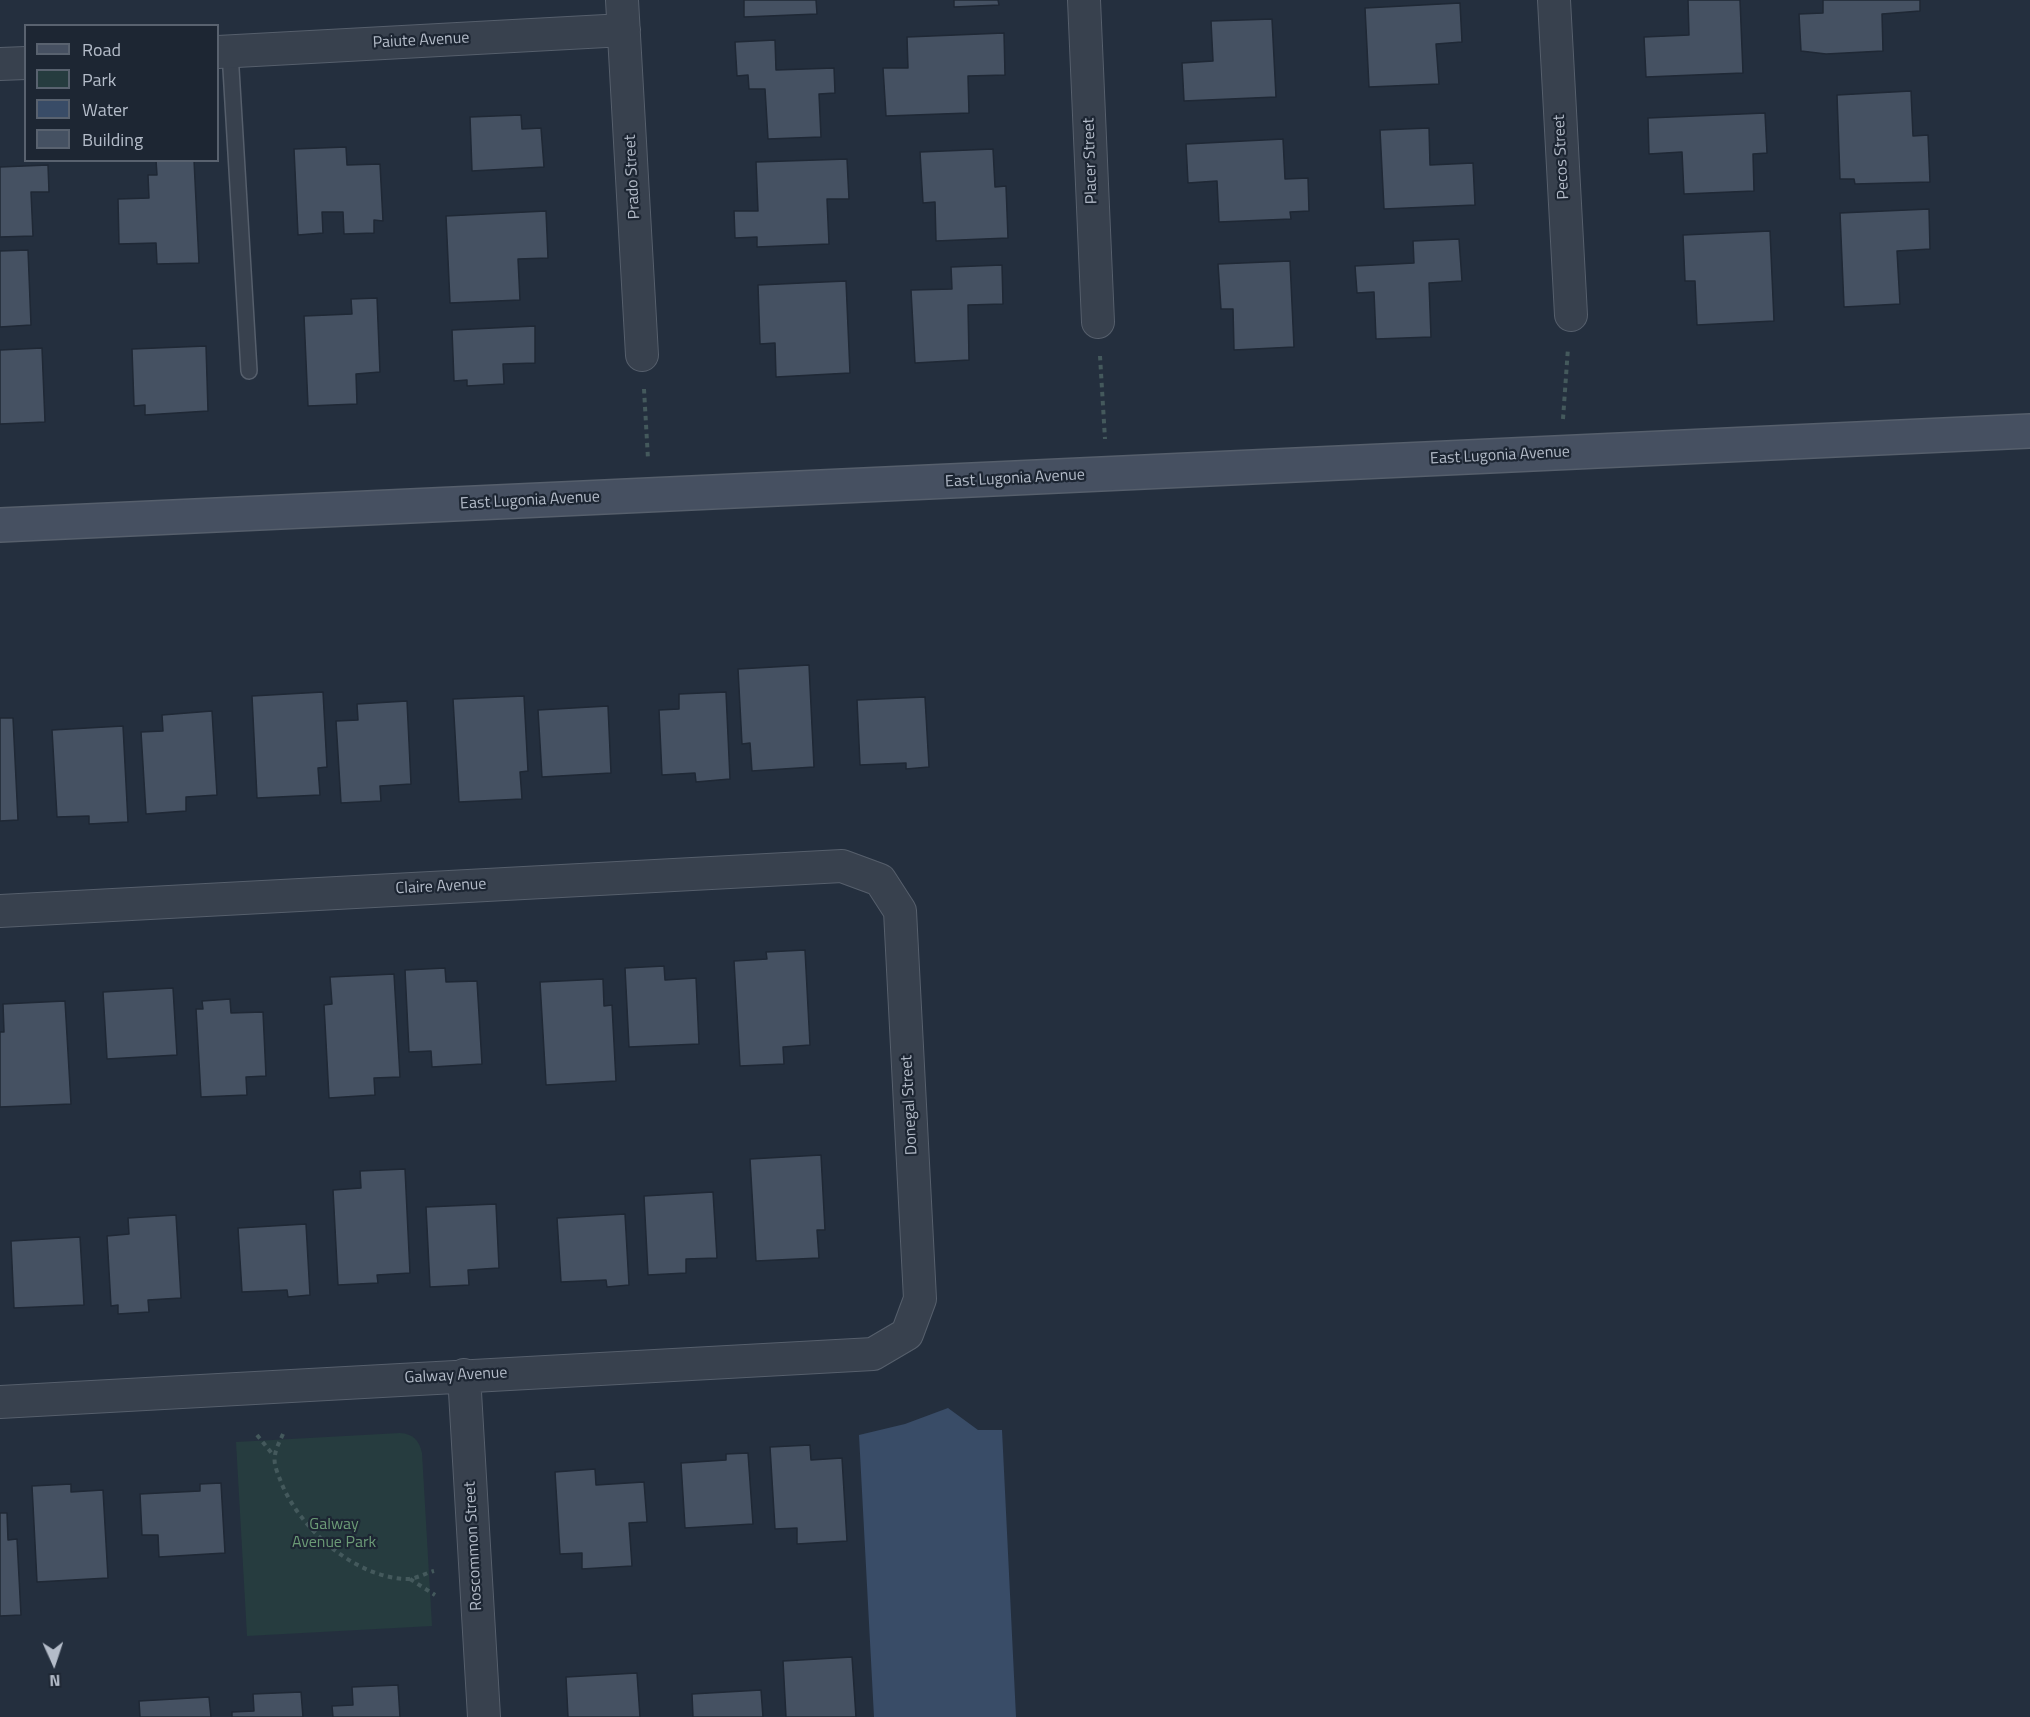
<!DOCTYPE html>
<style>
body{margin:0}
#map{position:relative;width:2030px;height:1717px;overflow:hidden;background:#242f3e;font-family:"Titillium Web",sans-serif}
canvas{display:block}
.legend{position:absolute;left:24px;top:24px;width:195px;height:138px;box-sizing:border-box;background:#1d2633;border:2px solid #59626f;margin:0;padding:8px 10px;list-style:none;font-size:18px;color:#b4bcc9}
.legend li{display:flex;align-items:center;gap:12px;height:30px}
.legend b{width:30px;border:2px solid #59626f}
.north{position:absolute;left:24px;top:1633px;width:60px;height:60px;-webkit-text-stroke:4px #1d2633;paint-order:stroke;rotate:177deg;font-size:16px;font-weight:700;line-height:24px;text-align:center;color:#b4bcc9}
.north::after{content:'';display:block;margin:auto;width:21px;height:27px;background:#b4bcc9;clip-path:polygon(50% 0,100% 100%,50% 72%,0 100%)}
</style>
<div id="map">
<canvas width="2030" height="1717"></canvas>
<ul class="legend">
<li><b style="height:8px;background:#465061"></b>Road</li>
<li><b style="height:16px;background:#263c3f"></b>Park</li>
<li><b style="height:16px;background:#394c67"></b>Water</li>
<li><b style="height:16px;background:#455162"></b>Building</li>
</ul>
<div class="north">N</div>
</div>
<script>
const g = document.querySelector('canvas').getContext('2d');
g.lineJoin = 'round';
function paint(path, color) {
  g.fillStyle = color;
  g.fill(path, 'evenodd');
}
function stroke(path, color, width, dash) {
  g.strokeStyle = color;
  g.lineWidth = width;
  g.lineCap = dash ? 'butt' : 'round';
  g.setLineDash(dash || []);
  g.stroke(path);
}
function label(font, color, halo, rows, align = 'center') {
  g.font = font + ' "Titillium Web",sans-serif';
  g.lineWidth = 4.5;
  g.setLineDash([]);
  g.textBaseline = 'middle';
  g.strokeStyle = halo;
  g.fillStyle = color;
  for (const [text, x, y, turn = 0] of rows) {
    g.save();
    g.translate(x, y);
    g.rotate((+turn || 0) * Math.PI / 180);
    g.textAlign = isNaN(turn) ? turn : align;
    if (halo) g.strokeText(text, 0, 0);
    g.fillText(text, 0, 0);
    g.restore();
  }
}
paint(new Path2D(`
 M400 1433C413 1434 419 1440 422 1453L432 1626 247 1636 236 1442Z`), '#263c3f');
paint(new Path2D(`
 M948 1408 978 1430H1002L1016 1717H874L859 1435 905 1424Z`), '#394c67');
const building = new Path2D(`
 M744 0H816L817 14 744 17Z
 M954 0H998L999 5 954 7Z
 M1688 0H1740L1743 73 1646 77 1644 37 1689 35Z
 M1823 0H1920V11L1882 14 1883 51 1826 54 1801 51 1799 14 1823 13Z
 M1460 3 1462 42 1436 44 1439 84 1369 87 1365 8Z
 M1272 19 1276 97 1184 101 1182 63 1213 61 1211 21Z
 M1004 33 1005 75 968 76 969 113 886 116 883 68H908L907 37Z
 M775 40 776 70 834 68 835 93 819 94 821 137 768 139 765 89H749L748 75 737 76 735 42Z
 M1911 91 1913 136 1928 135 1930 182 1855 184 1854 179H1840L1837 95Z
 M1765 113 1767 153 1753 154 1754 191 1684 194 1682 152 1649 154 1648 118Z
 M521 115 522 129 541 128 544 167 472 171 470 117Z
 M1429 128 1430 165 1473 163 1475 205 1384 209 1380 130Z
 M1283 139 1285 179 1308 178 1309 211 1290 212 1291 219 1219 222 1217 181 1188 183 1186 144Z
 M346 147 347 165 380 164 383 221 374 220V233L344 234 343 212H322L323 233 298 235 294 149Z
 M993 149 995 187 1006 186 1008 238 936 241 935 202 923 203 920 152Z
 M847 159 849 199H827L829 244 757 247V237L735 238 734 211H758L756 162Z
 M156 160H194L199 263 157 264 156 243 119 244 118 199 149 198 148 175H157Z
 M48 165 49 192H31L33 236 0 237V167Z
 M1929 209 1930 249 1897 251 1900 304 1844 307 1840 213Z
 M546 211 548 258 518 259 520 300 450 303 446 216Z
 M1770 231 1774 321 1697 325 1695 281H1685L1683 235Z
 M1459 239 1462 281 1429 283 1431 337 1376 339 1374 292 1357 293 1355 266 1414 263 1413 241Z
 M28 250 31 325 0 327V251Z
 M1290 261 1294 347 1234 350 1233 309H1221L1218 264Z
 M1002 265 1003 304 968 305 969 360 915 363 911 290 952 289 951 267Z
 M846 281 850 373 776 377 775 343 760 344 758 285Z
 M377 298 380 372 356 374 357 404 308 406 304 316 352 314 351 299Z
 M535 326V363L503 364 504 384 467 386V380L454 381 452 330Z
 M206 346 208 411 145 415V405L134 406 132 349Z
 M42 348 45 422 0 424V350Z
 M809 665 814 767 752 771 750 743 742 744 738 669Z
 M323 692 327 767 318 768 320 795 257 798 252 696Z
 M726 692 730 779 696 782 695 773 662 775 659 710 679 709V694Z
 M524 696 528 771 520 772 522 799 459 802 453 699Z
 M925 697 929 767 906 769V763L860 765 857 700Z
 M407 701 411 784 380 786 381 801 341 803 336 721 358 720 357 704Z
 M608 706 611 773 542 777 538 710Z
 M212 711 217 795 186 797V811L146 814 141 732 163 731 162 715Z
 M0 718H13L18 820 0 821Z
 M123 726 128 822 89 824V816L57 817 52 730Z
 M805 950 810 1045 783 1047 784 1064 740 1066 734 961 767 959 766 952Z
 M664 966 665 980 696 978 699 1044 629 1047 625 968Z
 M445 968 446 982 477 981 482 1064 432 1067 431 1051 409 1052 405 970Z
 M394 974 400 1077 374 1078 375 1095 329 1098 324 1005 332 1004 330 977Z
 M603 979 604 1006 612 1005 616 1081 546 1085 540 982Z
 M173 988 177 1055 107 1059 103 992Z
 M230 999 231 1013 263 1012 266 1076 246 1077 247 1095 201 1097 196 1009H203L202 1001Z
 M65 1001 71 1104 0 1107V1032H4L3 1004Z
 M821 1155 825 1230H817L819 1258 756 1261 750 1159Z
 M405 1169 410 1273 377 1275 378 1283 338 1285 333 1190 361 1188 360 1171Z
 M713 1192 717 1258 686 1259V1273L648 1275 644 1196Z
 M496 1204 499 1268 468 1270 469 1285 430 1287 426 1207Z
 M625 1214 629 1285 607 1287 606 1280 561 1282 557 1218Z
 M176 1215 181 1298 148 1300 149 1312 118 1314V1305L111 1306 107 1236 129 1234 128 1218Z
 M306 1224 310 1295 288 1297 287 1290 242 1292 238 1228Z
 M80 1237 84 1305 14 1308 11 1241Z
 M810 1445 811 1460 842 1458 847 1541 797 1544V1528L775 1529 770 1447Z
 M748 1453 753 1524 685 1528 681 1463 726 1460V1454Z
 M595 1469 596 1485 644 1482 647 1522 629 1523 632 1566 582 1569V1553L560 1554 555 1472Z
 M221 1483 225 1553 159 1557 158 1535H142L140 1494 200 1491V1484Z
 M71 1484V1492L103 1490 108 1578 37 1582 32 1486Z
 M0 1513H7L8 1540 17 1539 21 1615 0 1616Z
 M852 1657 856 1717H786L783 1661Z
 M637 1673 640 1717H568L566 1677Z
 M398 1685 400 1717H333L332 1706 353 1705 352 1687Z
 M761 1690 763 1717H693L692 1694Z
 M301 1692 303 1717H232V1712L254 1711 253 1694Z
 M209 1697 211 1717H140L139 1701Z`);
paint(building, '#455162');
stroke(building, '#1f2835', 1.5);
const service = new Path2D(`
 M230 52 249 371`);
const minor = new Path2D(`
 M622 0 642 355
 M1084 0 1098 322
 M1554 0 1571 315
 M218 52 624 30
 M0 64 26 63
 M0 911 842 866 880 880 900 911 920 1299 907 1334 873 1354 0 1402
 M464 1375 484 1717`);
const secondary = new Path2D(`
 M0 525 2030 431`);
stroke(service, '#565f6c', 18);
stroke(minor, '#565f6c', 34);
stroke(secondary, '#565f6c', 36);
stroke(new Path2D(`
 M1100 356 1105 439
 M644 389 648 459
 M1563 419 1568 348
 M283 1434C280 1441 276 1448 275 1455 273 1464 278 1474 281 1482 299 1528 355 1578 407 1579 416 1579 426 1573 434 1571
 M257 1435 274 1456
 M410 1579 435 1595`), '#44595c', 4, [4.5, 4.5]);
stroke(service, '#38414e', 15);
stroke(minor, '#38414e', 32);
stroke(secondary, '#465061', 33);
label('16px', '#b4bcc9', '#1d2633', [
 ["Paiute Avenue",421,41,-3],
 ["Pecos Street",1562,157,-93],
 ["Placer Street",1091,161,-92],
 ["Prado Street",633,177,-93],
 ["East Lugonia Avenue",1500,456,-3],
 ["East Lugonia Avenue",1015,479,-3],
 ["East Lugonia Avenue",530,501,-3],
 ["Claire Avenue",441,887,-3],
 ["Donegal Street",910,1105,-93],
 ["Galway Avenue",456,1376,-3],
 ["Roscommon Street",474,1546,-93]
]);
label('16px', '#6b9a76', '#1d2633', [
 ["Galway",334,1525],
 ["Avenue Park",334,1543]
]);
</script>
